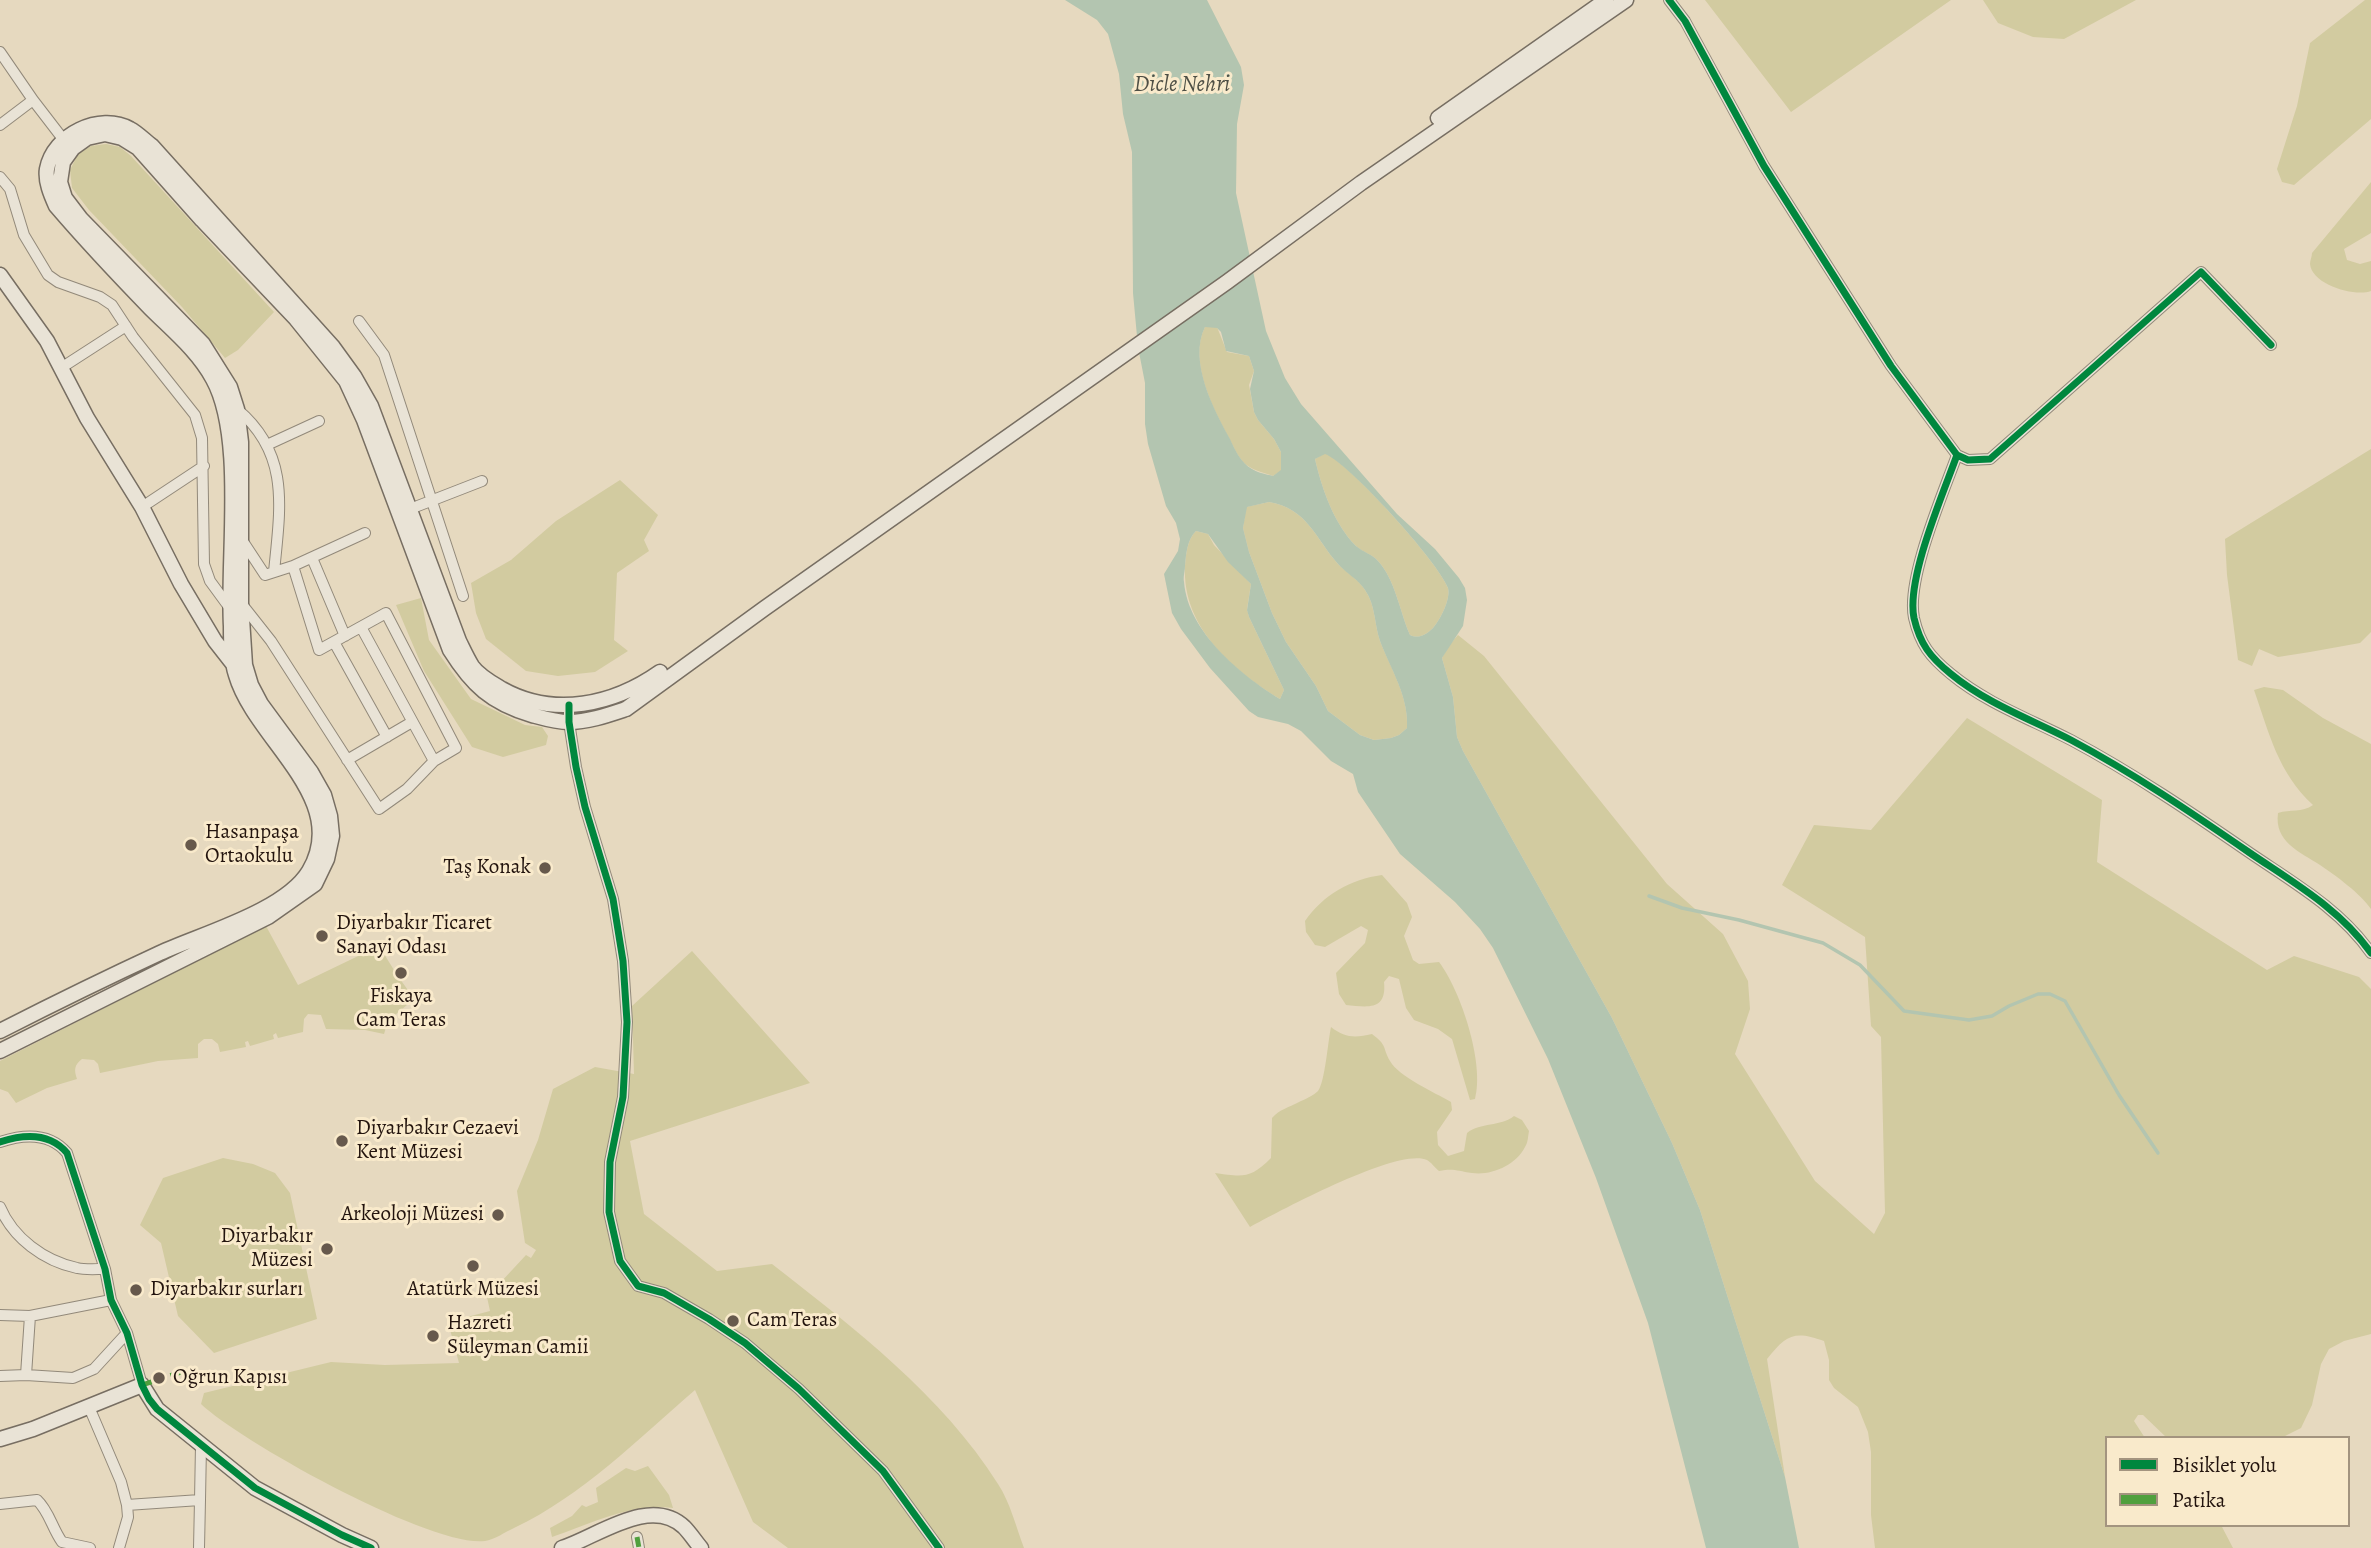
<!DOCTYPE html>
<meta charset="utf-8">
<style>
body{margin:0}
#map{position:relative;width:2371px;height:1548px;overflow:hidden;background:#e6d9bf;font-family:Alegreya,serif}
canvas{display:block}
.legend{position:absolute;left:2105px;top:1436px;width:245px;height:91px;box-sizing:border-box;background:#f9eacb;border:2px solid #a3947f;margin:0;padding:9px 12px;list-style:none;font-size:21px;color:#23140e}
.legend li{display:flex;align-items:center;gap:14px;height:35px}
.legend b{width:35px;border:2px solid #a3947f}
</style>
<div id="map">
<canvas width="2371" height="1548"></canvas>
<ul class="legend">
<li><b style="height:9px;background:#00873e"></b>Bisiklet yolu</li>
<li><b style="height:9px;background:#50a03e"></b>Patika</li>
</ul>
</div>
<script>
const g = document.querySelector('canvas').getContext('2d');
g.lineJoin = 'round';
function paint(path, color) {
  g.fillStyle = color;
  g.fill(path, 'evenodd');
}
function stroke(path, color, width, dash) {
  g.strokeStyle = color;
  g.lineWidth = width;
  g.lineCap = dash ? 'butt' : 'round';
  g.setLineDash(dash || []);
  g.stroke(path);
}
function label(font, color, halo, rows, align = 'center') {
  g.font = font + ' Alegreya,serif';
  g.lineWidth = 6;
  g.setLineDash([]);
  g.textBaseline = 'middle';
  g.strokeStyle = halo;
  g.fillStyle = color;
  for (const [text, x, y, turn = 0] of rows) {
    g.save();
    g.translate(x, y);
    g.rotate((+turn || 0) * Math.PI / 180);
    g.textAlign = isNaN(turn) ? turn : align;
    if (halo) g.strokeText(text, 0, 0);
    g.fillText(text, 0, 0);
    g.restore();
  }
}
paint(new Path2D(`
 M1705 0H1951L1791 112Z
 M1983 0H2136L2064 39 2033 37 1998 23Z
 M2365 0H2371V119L2294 185 2282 182 2277 169 2297 106 2310 43Z
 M106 144 120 147 131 156 274 312 238 350 225 358 182 307 89 210 72 188 70 170 78 154 91 146Z
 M2371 182V233L2344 249 2347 260 2360 264 2371 261V291C2355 297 2312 285 2310 264 2310 260 2312 257 2312 253Z
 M1205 327H1217L1227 352 1249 356 1254 371 1249 385 1254 412 1258 420 1274 439 1281 452V471L1273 476C1262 472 1251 470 1243 462 1237 455 1233 446 1229 438 1213 409 1188 360 1205 327Z
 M2371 449V632L2360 643 2310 652 2278 657 2259 649 2252 666 2238 660 2227 575 2225 539Z
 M1325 453C1349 463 1439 563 1448 588 1451 599 1440 620 1433 628 1426 635 1418 639 1410 635 1400 612 1395 579 1378 561 1372 554 1362 552 1356 546 1334 524 1322 489 1315 459Z
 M620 480 658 515 644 540 649 551 617 573 614 640 628 651 595 672 558 676 526 671 486 639 476 613 471 583 511 560 556 521Z
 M1269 502C1308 509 1315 538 1338 564 1347 573 1358 579 1365 590 1376 606 1374 624 1380 641 1391 669 1409 697 1407 728L1399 735 1391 738 1374 740 1360 735 1328 711 1316 686 1286 642 1272 613 1249 552 1243 528 1246 507Z
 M1196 531 1208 534 1214 545 1251 584 1247 609 1249 617 1284 690 1280 699C1232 670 1182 627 1185 566 1186 554 1187 540 1196 531Z
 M421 598 429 640 471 699 525 725 542 727 548 736 546 745 503 757 472 747 424 671 396 605Z
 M1458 635 1484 656 1667 884 1723 934 1748 981 1750 1009 1735 1054 1815 1181 1874 1234 1885 1213 1881 1037 1871 1026 1865 937 1782 885 1814 825 1871 830 1967 718 2102 800 2097 862 2267 970 2294 956 2359 977 2371 989V1334L2344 1341 2329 1349 2321 1364 2312 1405 2301 1428 2281 1438H2167L2143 1415H2138L2134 1421 2145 1438H2107V1525H2221L2233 1548H1875L1871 1515V1452L1868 1432 1858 1407 1834 1388 1829 1380V1360L1824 1341C1794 1330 1786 1335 1767 1359L1785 1477 1700 1210 1672 1143 1612 1018 1463 751 1457 737 1453 697 1442 658 1449 645Z
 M2264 687 2283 690 2323 718 2371 744V909C2361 894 2335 875 2320 865 2300 852 2274 842 2278 813 2290 809 2302 813 2313 805 2278 773 2269 733 2254 690Z
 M1382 875 1407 903 1412 917 1404 936 1413 960 1419 964 1439 962C1461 991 1485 1064 1475 1099L1470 1100 1452 1039 1438 1029 1414 1020 1406 1008 1399 979 1389 976 1384 982C1387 1011 1368 1007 1346 1005L1339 994 1336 973 1365 943 1368 930 1361 926 1325 947 1315 945 1306 932 1305 921C1323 895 1351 879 1382 875Z
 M266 926 298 985 379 946 394 970 403 966 409 974 400 979 410 993 418 990 421 993 388 1021 384 1034 365 1030 326 1029 321 1015 308 1014 304 1019 303 1032 278 1038 276 1033 273 1035 274 1039 250 1046 248 1041 245 1042 246 1047 220 1052 218 1044 212 1039H204L198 1044V1058L158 1061 100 1073 98 1064 94 1060 82 1059C74 1065 74 1070 77 1079L47 1088 16 1103 8 1092 0 1089V1061Z
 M692 951 810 1083 630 1141 644 1214 717 1271 772 1264C854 1328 942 1395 998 1484 1010 1502 1016 1527 1024 1548H788L753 1522 695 1390C638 1439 582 1496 514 1528 505 1532 494 1540 485 1541 432 1548 241 1442 201 1404L204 1393 331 1362 385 1365 459 1363 448 1322 490 1311 487 1297 526 1255 531 1258 536 1250 525 1243 517 1191 538 1140 553 1089 595 1067 634 1074 632 1006Z
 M1331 1027C1345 1038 1355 1038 1372 1034 1388 1046 1382 1047 1390 1061 1399 1077 1434 1092 1451 1102L1452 1110 1437 1132 1438 1145 1448 1156 1464 1151 1467 1133C1481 1122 1500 1127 1514 1116L1522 1120 1529 1131C1528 1136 1528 1143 1525 1147 1516 1165 1491 1176 1472 1173 1457 1171 1454 1168 1439 1171 1435 1168 1431 1162 1427 1160 1398 1147 1280 1211 1250 1227L1215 1173C1243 1177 1250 1179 1271 1158L1272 1118C1280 1109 1288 1108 1299 1102 1304 1100 1314 1095 1318 1091 1325 1082 1328 1041 1331 1027Z
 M223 1158 253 1164 275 1173 290 1193 317 1319 214 1353 178 1316 161 1243 140 1225 163 1178Z
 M648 1466 669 1495 673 1508C633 1502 590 1524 552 1537L550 1528 572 1516 582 1505 586 1507 598 1502 596 1488 626 1468 635 1471Z`), '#d2cba0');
paint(new Path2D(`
 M1065 0H1207L1241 67 1244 85 1237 124 1236 193 1266 331 1285 378 1301 404 1397 514 1435 549 1459 578 1465 588 1467 600 1463 626 1442 658 1453 697 1457 737 1463 751 1612 1018 1672 1143 1700 1210 1785 1477 1799 1548H1706L1648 1323 1596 1178 1548 1059 1493 948 1480 929 1455 902 1400 854 1358 792 1353 774 1331 761 1301 731 1288 724 1258 717 1249 711 1210 668 1181 629 1172 613 1164 574 1178 551 1180 539 1176 523 1166 506 1148 444 1145 424V383L1138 347 1133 293 1132 152 1123 114 1119 74 1108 34 1097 20ZM1205 327 1217 328 1221 332 1226 351 1249 356 1254 371 1250 389 1254 412 1258 420 1274 439 1281 452V470L1273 476C1266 474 1258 473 1252 469 1241 463 1235 450 1230 439 1214 410 1188 361 1205 327ZM1325 454C1349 463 1439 563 1448 588 1451 599 1440 620 1433 628 1426 635 1418 639 1410 635 1400 612 1395 579 1378 561 1372 554 1363 552 1356 546 1334 524 1322 489 1315 459ZM1269 502C1308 509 1315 538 1338 564 1347 574 1358 579 1365 590 1376 606 1374 624 1380 641 1391 670 1409 697 1407 728L1399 735 1391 738 1374 740 1360 735 1328 711 1316 686 1286 642 1272 613 1249 552 1243 528 1247 507ZM1196 531 1208 534 1228 562 1251 584 1247 610 1249 617 1284 690 1280 699C1241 675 1188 632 1184 582 1183 577 1185 571 1185 566 1186 554 1187 540 1196 531Z`), '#b3c5b0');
stroke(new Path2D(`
 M1649 896 1682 908 1739 920 1823 943 1860 965 1904 1011 1969 1020 1992 1016 2009 1006 2038 994H2050L2065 1001 2119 1095 2158 1153`), '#b3c5b0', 3.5);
const street = new Path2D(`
 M1669 0 1685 21 1764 166 1891 366 1957 455 1968 460 1990 459 2201 272 2271 345
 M0 52 33 100
 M0 125 33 100 63 139
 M0 177 10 189 24 235 48 275 58 282 100 297 112 305 133 337 195 415 202 438 204 564 210 581 229 607
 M359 321 384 355 463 596
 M61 368 126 326
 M237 409C291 454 280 509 274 572
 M269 444 319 421
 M1957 455C1943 494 1906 579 1914 618 1920 644 1930 657 1951 674 1986 703 2030 719 2071 740 2133 773 2192 813 2250 853 2294 883 2340 909 2371 953
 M142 507 204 466
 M410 509 482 481
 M242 540 265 575 293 566 365 533
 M312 558 345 636
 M241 603 271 641 379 809 407 789 434 761 456 748 386 613 319 650 293 566
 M361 627 434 761
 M334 642 387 737
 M569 705V722L576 767 585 807 613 899 623 961 627 1022 623 1097 610 1162 609 1212 620 1261 638 1286 664 1293 709 1319 745 1343 799 1389 883 1471 939 1548
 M347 760 412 722
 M0 1142C24 1134 50 1133 67 1153L105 1269 111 1300 127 1333 142 1385
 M0 1207C13 1238 44 1261 77 1268 85 1270 96 1269 105 1269
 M0 1315 30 1316 111 1300
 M26 1375 30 1316
 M0 1376 26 1375 73 1378 94 1369 127 1333
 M89 1407 121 1482 127 1505
 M0 1504 37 1500C49 1511 52 1528 62 1542L90 1548
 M637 1537 639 1548
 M119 1548 128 1517 127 1505 200 1500 201 1445
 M199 1548 200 1500`);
const secondary = new Path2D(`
 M1438 118 1606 0
 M0 275 47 341 87 418 142 507 181 584 215 641 233 664
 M0 1031C53 1004 106 978 160 953 201 934 285 911 309 871 352 799 255 740 236 675 231 660 231 642 231 626 227 557 245 437 213 379 198 351 172 330 150 308 118 275 86 241 56 206 51 195 45 181 47 169 53 135 100 112 130 129 138 133 145 141 152 146L333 347 354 376 371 406 459 641C463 649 467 658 472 666 479 676 492 683 502 689 554 718 613 705 660 672
 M0 1051 268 917 315 884 327 859 332 836 330 816 324 795 311 772 261 704 251 685 245 665 241 603V442L237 409 230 387 203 344 81 219 65 198 60 182 63 162 73 148 87 138 105 134 122 138 138 148 202 220 296 319 346 381 364 420 450 650C472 685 491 703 532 715 543 718 556 722 569 722 588 722 608 715 626 709L765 608 1227 282 1361 183 1626 0
 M0 1439 33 1429 142 1385 157 1409 255 1488 342 1535 371 1548
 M562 1548C597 1537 650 1495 684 1527 690 1533 695 1541 701 1548`);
stroke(street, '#92897a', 12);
stroke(secondary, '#776e62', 17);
stroke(street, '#e9e3d6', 10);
stroke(secondary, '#e9e3d6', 14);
stroke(new Path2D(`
 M142 1385 181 1372
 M637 1537 639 1548`), '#50a03e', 5, [10, 5]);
stroke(new Path2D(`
 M1669 0 1685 21 1764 166 1891 366 1957 455 1968 460 1990 459 2201 272 2271 345
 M1957 455C1943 494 1906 579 1914 618 1920 644 1930 657 1951 674 1986 703 2030 719 2071 740 2133 773 2192 813 2250 853 2294 883 2340 909 2371 953
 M569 705V722L576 767 585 807 613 899 623 961 627 1022 623 1097 610 1162 609 1212 620 1261 638 1286 664 1293 709 1319 745 1343 799 1389 883 1471 939 1548
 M0 1142C24 1134 50 1133 67 1153L105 1269 111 1300 127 1333 142 1385 149 1399 157 1409 255 1488 342 1535 371 1548`), '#00873e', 7);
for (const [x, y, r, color] of [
 [191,845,7,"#67594c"],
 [545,868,7,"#67594c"],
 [322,936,7,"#67594c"],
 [401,973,7,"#67594c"],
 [342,1141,7,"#67594c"],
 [498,1215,7,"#67594c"],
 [327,1249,7,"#67594c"],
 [473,1266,7,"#67594c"],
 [136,1290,7,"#67594c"],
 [733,1321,7,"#67594c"],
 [433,1336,7,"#67594c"],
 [159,1378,7,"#67594c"]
]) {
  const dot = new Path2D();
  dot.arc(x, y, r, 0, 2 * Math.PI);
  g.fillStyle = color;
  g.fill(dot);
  stroke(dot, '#f9eacb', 2.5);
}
label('21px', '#23140e', '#f9eacb', [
 ["Hasanpaşa",205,833],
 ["Ortaokulu",205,857],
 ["Taş Konak",531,868,"right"],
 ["Diyarbakır Ticaret",336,924],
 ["Sanayi Odası",336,948],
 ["Fiskaya",401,997,"center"],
 ["Cam Teras",401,1021,"center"],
 ["Diyarbakır Cezaevi",356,1129],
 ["Kent Müzesi",356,1153],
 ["Arkeoloji Müzesi",484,1215,"right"],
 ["Diyarbakır",313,1237,"right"],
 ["Müzesi",313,1261,"right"],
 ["Diyarbakır surları",150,1290],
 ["Atatürk Müzesi",473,1290,"center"],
 ["Cam Teras",747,1321],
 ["Hazreti",447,1324],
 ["Süleyman Camii",447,1348],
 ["Oğrun Kapısı",173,1378]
], 'left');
label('italic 23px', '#4e4f45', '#f9eacb', [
 ["Dicle Nehri",1182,85]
]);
</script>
